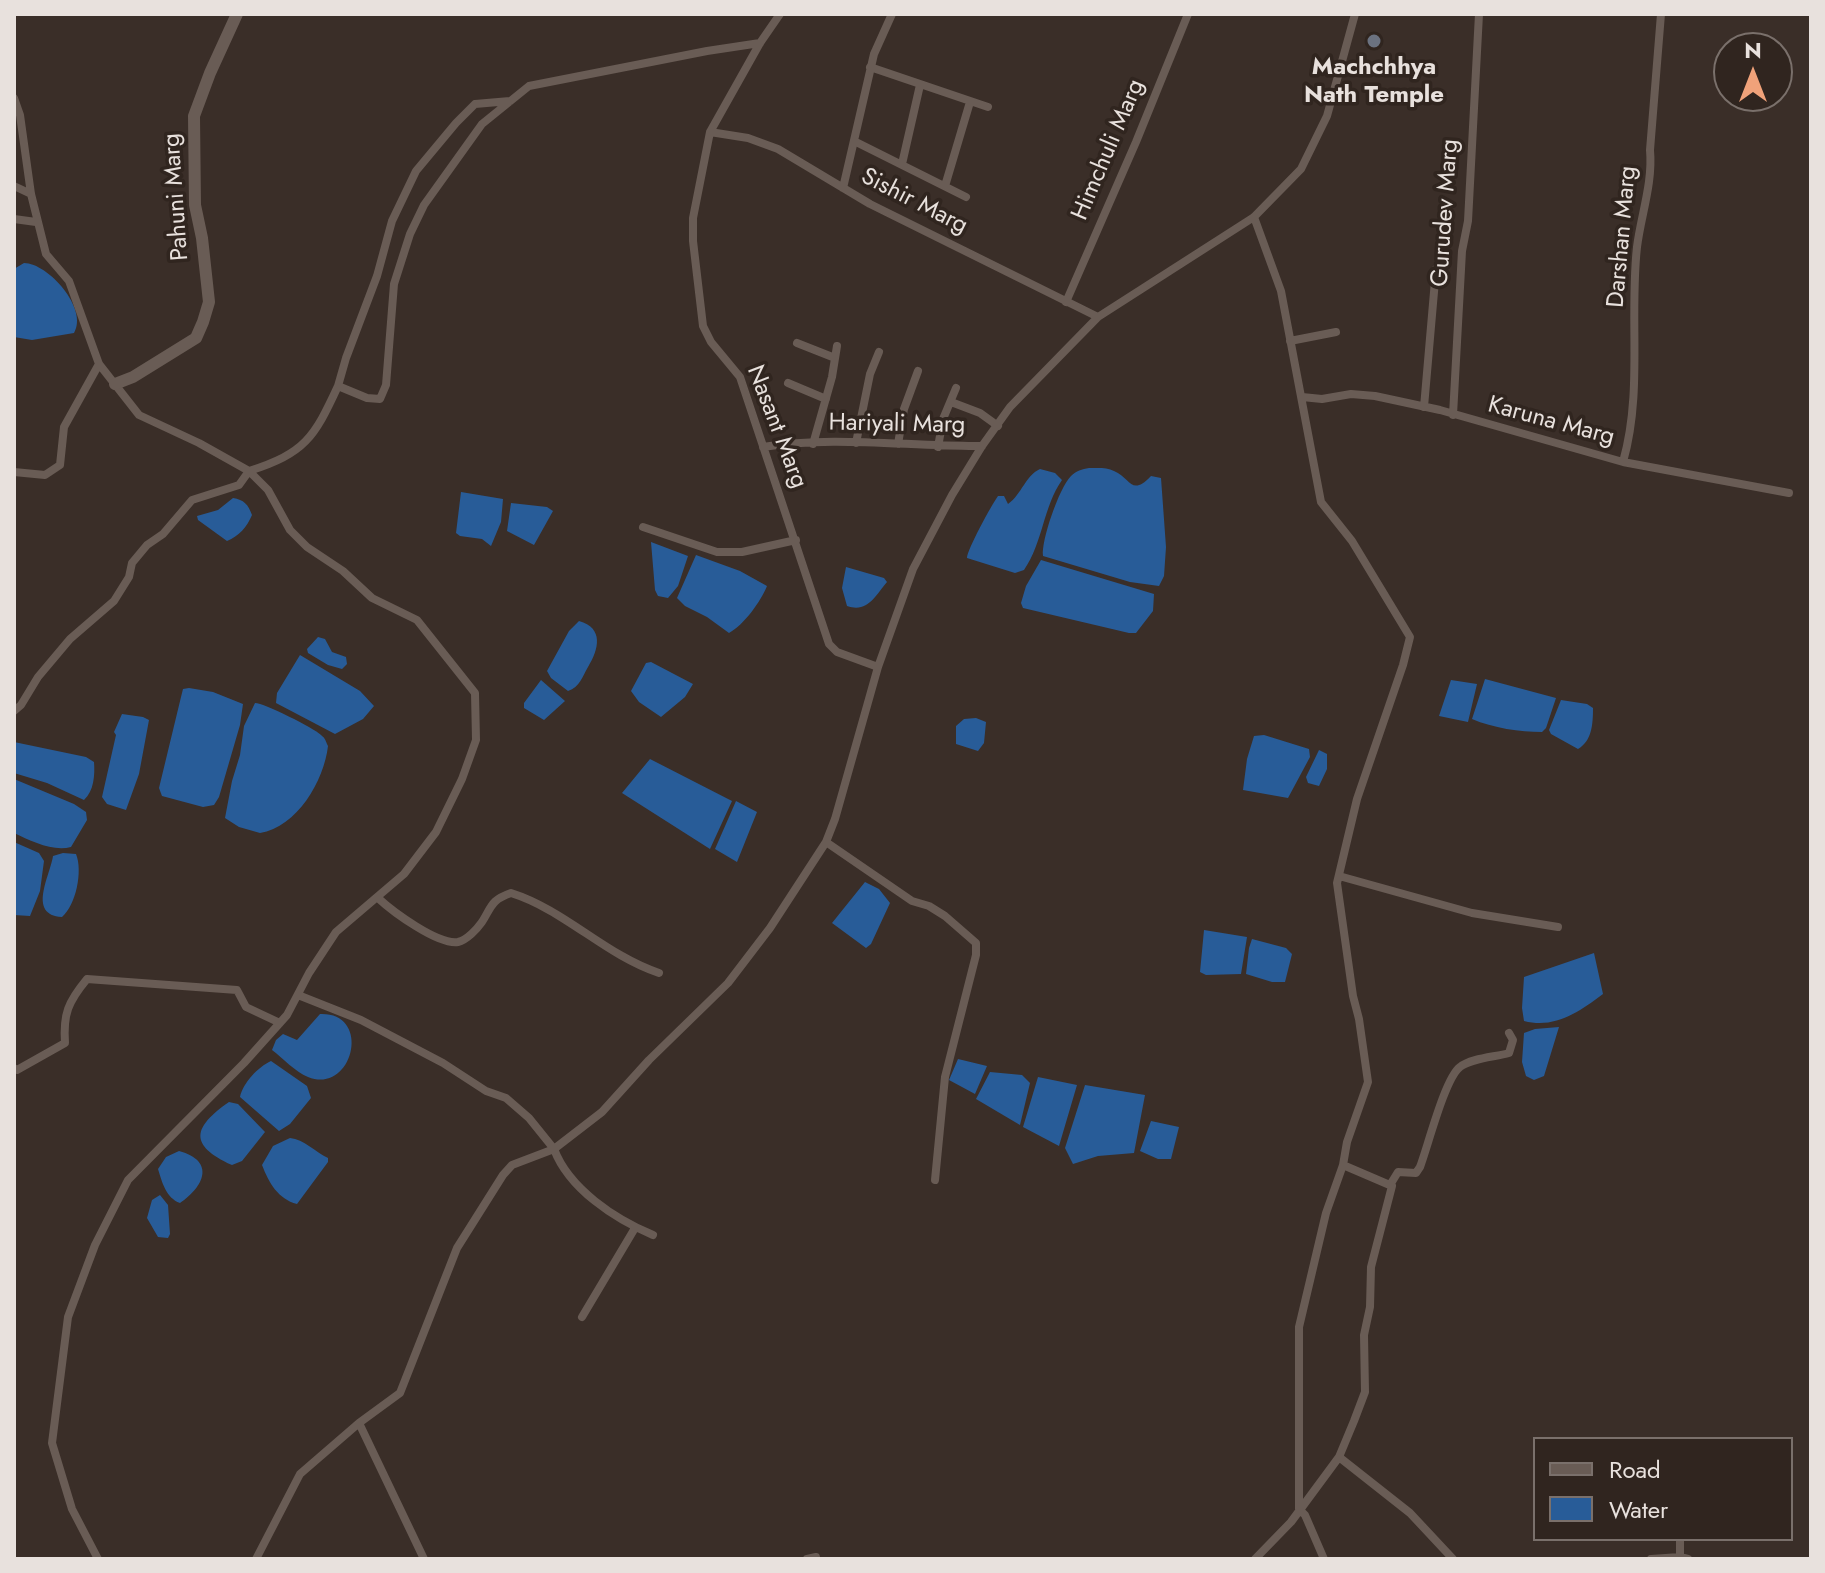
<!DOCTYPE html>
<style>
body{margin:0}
#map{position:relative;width:1825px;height:1573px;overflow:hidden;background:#3a2e28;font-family:Jost,sans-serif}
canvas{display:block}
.frame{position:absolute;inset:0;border:16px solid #e8e1dd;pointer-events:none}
.legend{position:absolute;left:1533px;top:1437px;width:260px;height:104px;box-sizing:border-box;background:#30251f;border:2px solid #7a706b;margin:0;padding:10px 14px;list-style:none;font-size:24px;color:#e8e1dd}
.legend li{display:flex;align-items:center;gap:16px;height:40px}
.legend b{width:40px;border:2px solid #7a706b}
.north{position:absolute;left:1713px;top:32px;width:80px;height:80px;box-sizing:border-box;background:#30251f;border:2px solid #7a706b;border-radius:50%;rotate:0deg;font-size:22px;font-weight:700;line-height:32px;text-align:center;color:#e8e1dd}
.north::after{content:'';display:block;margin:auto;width:28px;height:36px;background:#f0a27a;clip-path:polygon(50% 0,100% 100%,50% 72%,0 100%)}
</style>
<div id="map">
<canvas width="1825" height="1573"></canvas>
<div class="frame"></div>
<ul class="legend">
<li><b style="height:10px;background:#695c55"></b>Road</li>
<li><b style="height:22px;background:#285c98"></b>Water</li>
</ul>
<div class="north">N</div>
</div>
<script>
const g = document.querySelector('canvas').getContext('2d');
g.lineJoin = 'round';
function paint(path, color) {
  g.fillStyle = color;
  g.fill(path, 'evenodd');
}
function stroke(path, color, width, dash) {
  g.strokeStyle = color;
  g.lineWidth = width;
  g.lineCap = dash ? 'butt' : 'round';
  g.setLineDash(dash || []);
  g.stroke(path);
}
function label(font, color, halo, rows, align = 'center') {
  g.font = font + ' Jost,sans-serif';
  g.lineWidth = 7;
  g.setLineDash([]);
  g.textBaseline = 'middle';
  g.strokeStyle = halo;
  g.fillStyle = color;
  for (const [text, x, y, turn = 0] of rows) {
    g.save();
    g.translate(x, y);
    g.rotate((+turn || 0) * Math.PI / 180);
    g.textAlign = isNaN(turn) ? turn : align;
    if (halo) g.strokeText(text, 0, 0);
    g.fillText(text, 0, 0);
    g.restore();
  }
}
paint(new Path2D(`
 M24 263C48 263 89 309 74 333L32 340 14 337V269Z
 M1089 468C1097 468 1107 467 1114 471 1131 478 1131 497 1151 476L1161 478 1166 547 1164 576 1159 586 1130 582 1043 556C1041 541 1059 488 1071 476 1076 471 1082 469 1089 468Z
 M1040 469 1055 473 1062 480C1043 507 1043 543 1024 570L1015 573 967 558C967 550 992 504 998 496H1004L1008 504C1022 494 1025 476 1040 469Z
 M461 492 503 499 501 522 491 546 482 539 460 536 456 533Z
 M233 498C244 500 248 504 252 515 247 527 239 536 227 541L198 520 197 516 218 510Z
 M511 503 547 507 553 511 534 545 507 531Z
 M651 542 688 556 678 586 668 598 658 596 655 590Z
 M696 555 740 571 767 586C761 601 744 625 729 633L707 617 685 606 677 598Z
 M1041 560 1154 594 1153 611 1136 633H1129L1023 608 1021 603 1026 586Z
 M846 567 884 578 887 582C875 596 868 613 847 606L842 588Z
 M579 621C604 628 599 649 588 667 582 677 580 687 568 691L551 678 547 671 569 631Z
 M318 637 325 639 332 652 346 657 347 664 342 669 328 665 308 653 307 649Z
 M300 655 360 691 374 706 363 719 335 734 276 703 277 693Z
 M651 662 693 684 685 697 661 717 639 702 631 691 646 663Z
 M1485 679 1556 698 1546 728 1542 732C1520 732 1493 728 1472 719Z
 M541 680 565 701 544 720 524 708V703Z
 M1451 680 1477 684 1468 722 1439 716Z
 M189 688 213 692 243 704 240 725 219 797 214 805 203 807 162 796 159 788 181 697 183 689Z
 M1561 700 1587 704 1593 708C1593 724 1592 741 1578 749L1551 734 1549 730Z
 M255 703C264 703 314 728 321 735 326 739 325 740 328 746 324 781 297 827 260 833L239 827 225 818 232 781 240 755 244 726Z
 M122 714 143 717 149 720 139 774 126 810 107 804 102 797 116 735 114 732Z
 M976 718 986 722 984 743 978 751 956 744V726L964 719Z
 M1264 735 1309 749 1310 757 1288 798 1243 790 1247 759 1254 736Z
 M14 742 86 757 94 762C95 775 94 791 84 800L47 783 14 773Z
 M1319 750 1327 754V769L1319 786 1308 783 1306 777Z
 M650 759 732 801 710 849 622 793Z
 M14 779 74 804 86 812 87 820 71 847C53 852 31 841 14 833Z
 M736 801 757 812 737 862 715 849Z
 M14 842 39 853 44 861 40 891 30 916 14 915Z
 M63 853 76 854C83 871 76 905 62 917 27 915 50 876 53 856Z
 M865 882 879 889 890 903 871 944 866 948 832 923Z
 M1204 930 1247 937 1241 974 1206 975 1200 972Z
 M1252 939 1286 948 1292 954 1285 982H1272L1246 974 1249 948Z
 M1594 953 1603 994C1579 1012 1555 1029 1524 1021L1522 1008 1524 977Z
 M320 1014C373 1012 353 1095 308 1077 295 1072 283 1058 272 1050L276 1040 283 1034 297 1040Z
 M1559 1027 1544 1076 1534 1080 1526 1076 1522 1062 1524 1033 1535 1029Z
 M958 1059 987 1066 975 1094 949 1080Z
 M271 1061 307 1086 311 1098 290 1124 279 1131 240 1097C243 1083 258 1067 271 1061Z
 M990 1072 1022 1075 1030 1083 1020 1125 976 1099Z
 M1038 1077 1077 1085 1059 1146 1023 1127Z
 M1085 1085 1145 1095 1134 1153 1098 1156 1073 1164 1065 1148Z
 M229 1102 238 1104 265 1132 242 1161 232 1165C188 1145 193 1127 229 1102Z
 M1151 1121 1179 1127 1171 1159H1158L1140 1151Z
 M290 1138C304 1139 315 1152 328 1158V1162L297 1204C278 1199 269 1183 262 1165L273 1146Z
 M179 1151C216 1161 204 1187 180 1203 166 1198 162 1182 158 1169L166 1157Z
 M160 1195 168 1205 170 1234 168 1238 158 1237 147 1218 152 1200Z`), '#285c98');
stroke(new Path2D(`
 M780 14 760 43 710 132 693 218V241L703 326 711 342 740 377 829 644 837 652 878 667
 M870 67 988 107
 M14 98 20 115 31 194 46 254 69 281 99 364 139 415 199 443 249 471 268 490 290 530 307 547 343 571 372 598 417 620 475 693 476 740 462 779 436 832 404 874 336 932 309 973 287 1015 244 1063 128 1180 95 1245 68 1317 52 1443 72 1509 98 1559
 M710 132 748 138 778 149 870 204 1098 317
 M856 142 966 197
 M902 164 920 85
 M14 186 31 194
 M945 186 970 102
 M843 188 874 54 892 14
 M1254 217 1281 291 1321 502 1352 541 1410 637 1403 665 1357 799 1337 883 1353 996 1359 1019 1368 1082 1347 1142 1343 1165 1326 1213 1299 1327V1509L1305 1515 1324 1559
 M14 219 36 222
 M1066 302 1136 142 1188 14
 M1290 341 1336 332
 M797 343 835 358
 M788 383 826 399
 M338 386 346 358 377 276 392 221 416 171 456 123 475 104 510 101
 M1302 397 1322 399 1351 394 1375 396 1440 410 1623 462 1789 493
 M951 402 980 413 998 426
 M1424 407 1436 269
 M1453 415 1462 251 1468 221 1479 14
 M856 443 870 374 879 352
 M813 444 832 377 837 346
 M898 444 904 409 918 371
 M763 447C834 435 911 447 982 446
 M938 447 943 419 956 388
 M1623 462C1643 392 1629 319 1637 247 1641 215 1653 183 1650 150L1661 14
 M249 471C305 453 314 438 338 386L367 398 380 399 386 385 394 284 410 234 424 205 482 124 529 86 707 51 760 43
 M14 472 45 475 60 465 64 427 99 364
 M643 527 717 552H742L796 540
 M14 711 21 705 38 677 70 639 114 601 129 577 132 563 147 545 163 534 192 500 239 485 249 471
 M826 842 912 901 929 906 945 916 976 943V955L945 1077 935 1180
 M1339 876 1472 913 1558 927
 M378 898C393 912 438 945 458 942 467 940 477 929 482 922 492 906 491 900 511 893 565 910 605 955 659 973
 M298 995 361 1020 443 1063 486 1091 506 1098 529 1118 554 1149 602 1112 649 1060 728 983 770 928 826 842 835 819 878 667 913 569 952 495 982 446 1010 407 1098 317 1254 217 1301 169 1327 116 1355 14
 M14 1068 17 1070 65 1043C63 1014 68 1002 87 979L237 990 246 1007 280 1023
 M1390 1185 1398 1172 1416 1173 1420 1167C1428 1146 1445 1078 1460 1067 1471 1058 1495 1057 1509 1053L1513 1040 1509 1033
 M582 1317 635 1228
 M359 1423 424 1559
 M1339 1457 1410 1513 1453 1559
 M1680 1539V1557
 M256 1559 300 1474 359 1423 400 1393 457 1248 503 1175 512 1165 554 1149C569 1189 615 1219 653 1235
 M807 1559 816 1557
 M1255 1559 1291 1522 1339 1457 1354 1421 1365 1392 1364 1335 1370 1307 1371 1267 1392 1186 1343 1165
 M1651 1559 1680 1557 1688 1559`), '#695c55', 8);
stroke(new Path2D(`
 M115 384 133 377 196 338 203 322 209 302 202 238 195 205 194 116 210 73 237 14`), '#695c55', 12);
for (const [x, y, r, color] of [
 [1374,41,8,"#6b7280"]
]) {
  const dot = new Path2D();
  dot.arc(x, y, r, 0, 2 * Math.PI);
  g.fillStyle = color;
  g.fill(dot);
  stroke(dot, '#30251f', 3);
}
label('bold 24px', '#e8e1dd', '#30251f', [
 ["Machchhya",1374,68],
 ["Nath Temple",1374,96]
]);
label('24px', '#e8e1dd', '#30251f', [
 ["Himchuli Marg",1109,150,-67],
 ["Pahuni Marg",177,197,-94],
 ["Sishir Marg",914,202,27],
 ["Gurudev Marg",1446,213,-86],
 ["Darshan Marg",1623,237,-85],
 ["Karuna Marg",1551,422,15],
 ["Hariyali Marg",897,425,1],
 ["Nasant Marg",776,427,69]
]);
</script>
